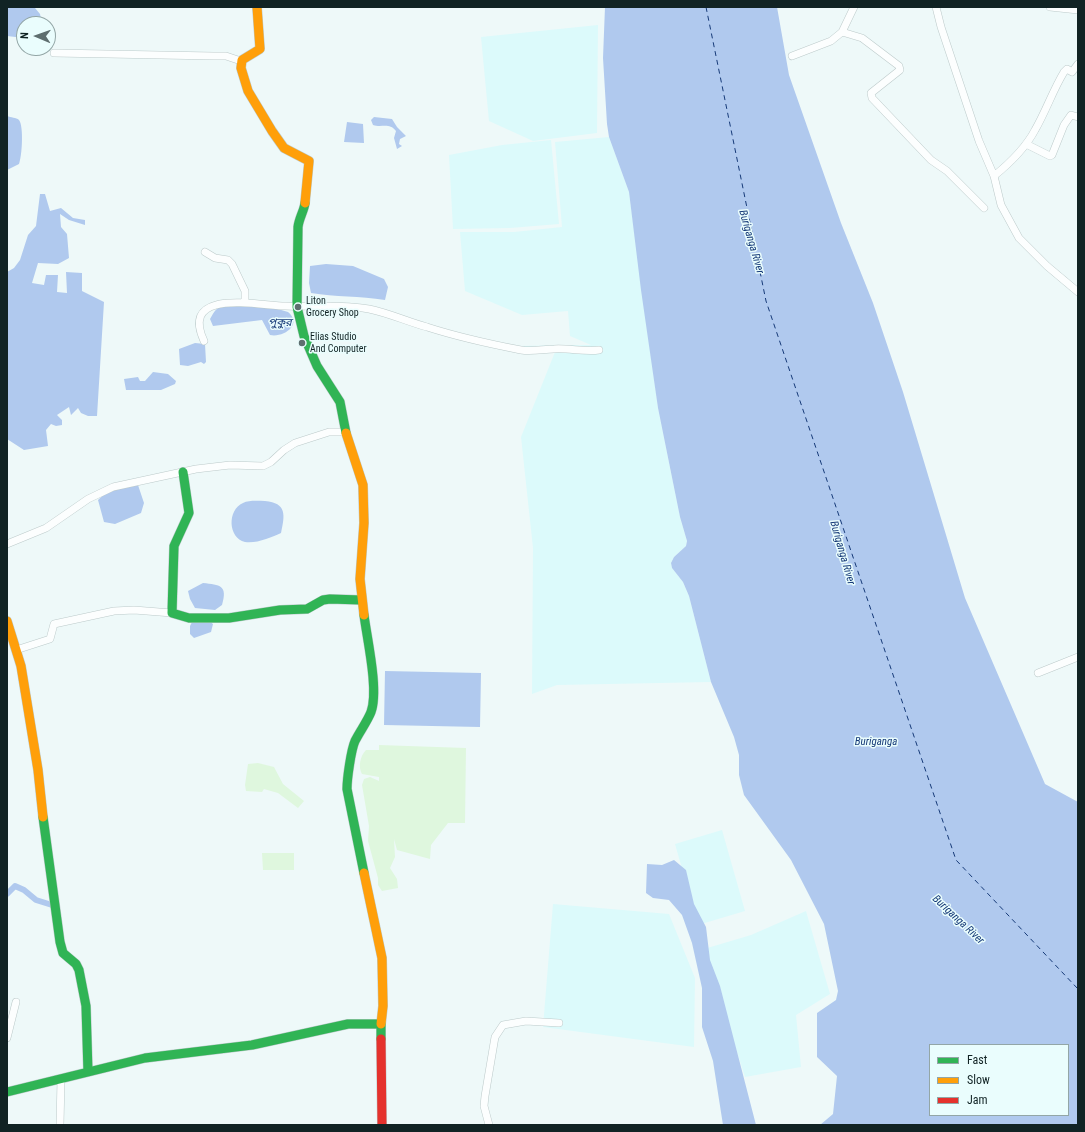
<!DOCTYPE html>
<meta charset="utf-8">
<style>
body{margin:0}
#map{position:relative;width:1085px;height:1132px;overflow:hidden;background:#eef9f9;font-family:"Roboto Condensed",sans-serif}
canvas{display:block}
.frame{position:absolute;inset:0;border:8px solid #112324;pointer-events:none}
.legend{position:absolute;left:929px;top:1044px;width:140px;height:72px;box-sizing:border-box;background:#eafdfd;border:1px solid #93a6a6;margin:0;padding:5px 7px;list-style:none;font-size:12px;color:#112324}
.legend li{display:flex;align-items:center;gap:8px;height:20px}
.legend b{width:20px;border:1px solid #93a6a6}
.north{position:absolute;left:16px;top:16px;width:40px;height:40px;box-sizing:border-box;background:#eafdfd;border:1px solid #93a6a6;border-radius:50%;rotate:272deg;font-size:11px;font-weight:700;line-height:16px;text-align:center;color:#112324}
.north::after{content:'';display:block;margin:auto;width:14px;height:18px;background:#5e6e6f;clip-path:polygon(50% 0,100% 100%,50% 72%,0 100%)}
</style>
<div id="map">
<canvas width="1085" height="1132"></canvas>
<div class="frame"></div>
<ul class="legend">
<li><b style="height:5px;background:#30b455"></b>Fast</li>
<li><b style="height:5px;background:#ff9f0a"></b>Slow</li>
<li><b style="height:5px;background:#e5322d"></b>Jam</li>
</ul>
<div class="north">N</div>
</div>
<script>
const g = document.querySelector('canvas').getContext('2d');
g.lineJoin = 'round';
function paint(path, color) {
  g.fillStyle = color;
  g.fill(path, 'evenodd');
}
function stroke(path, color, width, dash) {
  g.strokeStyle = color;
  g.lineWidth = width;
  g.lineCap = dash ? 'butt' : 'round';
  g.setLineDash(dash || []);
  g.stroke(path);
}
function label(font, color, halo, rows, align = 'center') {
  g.font = font + ' "Roboto Condensed","Noto Sans Bengali",sans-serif';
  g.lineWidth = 3;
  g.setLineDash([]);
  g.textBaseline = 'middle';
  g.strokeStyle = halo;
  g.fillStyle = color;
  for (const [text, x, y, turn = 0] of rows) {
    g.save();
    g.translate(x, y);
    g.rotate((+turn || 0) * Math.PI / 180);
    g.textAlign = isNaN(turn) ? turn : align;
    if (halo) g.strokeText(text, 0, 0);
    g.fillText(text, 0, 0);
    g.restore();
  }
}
paint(new Path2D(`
 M598 25 597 133 533 141 489 121 481 37Z
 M609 137 629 192 658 408 680 517 687 541 686 546 674 557 671 563 672 568 683 582 689 596 711 682 557 685 532 694 533 548 521 437 555 352 514 346 591 345 570 336 568 311 522 315 465 291 460 232H514L562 227 555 142Z
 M551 140 559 224 510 228 453 229 449 155 502 145Z
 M722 830 745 911 698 925 675 844Z
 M553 904 669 914 695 978 694 1047 543 1027Z
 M806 911 830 994 796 1015 801 1067 745 1077 704 949 751 935Z`), '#dcfafb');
paint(new Path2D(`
 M379 745 466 748 465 823H448L431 845 430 859 397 850 394 839 395 857 390 868 397 879 398 888 382 891 378 885V878L368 841 369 826 362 785 364 779 370 777 379 781V777L362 774C358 767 360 756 366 750H379Z
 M258 763 274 767 283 784 304 801 298 808 278 793 264 789 262 792 246 791 245 785 248 764Z
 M262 853H294V870H263Z`), '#dff7de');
paint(new Path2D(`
 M605 7H777L789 75 841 223 873 303 903 392 965 598 1045 784 1078 802V1125H820L833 1114 837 1076 817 1057V1013L836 1000 838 991 824 924 791 860 744 795 739 775V755L734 737 711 682 689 596 683 582 672 568 671 563 674 557 686 546 687 541 680 517 658 408 641 290 629 192 609 137 607 124 603 58ZM930 1045H1068V1115H930Z
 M7 8H35L40 14 42 24H24V38L7 36Z
 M7 116C11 118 16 117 19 120 24 126 22 157 19 164L7 170Z
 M374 117 392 119 397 127 406 136 400 139 399 144 402 146 397 149 394 138 396 131C389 122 382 128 373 125L371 120Z
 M347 122 363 124 364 143 344 142Z
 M40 194H45L50 211 61 208 73 218 85 220V225L69 220 60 214 61 227 67 234 69 258 58 264 38 263 32 283 44 285 46 275H58L57 292 67 293 66 272 82 273V291L104 302 97 416H88L81 413 78 408 71 415 69 407 57 415 62 420V425L56 426 51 424 46 430 48 446 24 450 7 439V272L14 268 20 260 28 235 36 226Z
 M326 264 353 266 384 279 388 287 385 300C360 296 335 297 311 293L309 283 310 266Z
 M227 304 271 307 288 312C303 324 284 338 270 335L262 320 213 326 210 319C215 310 217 307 227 304Z
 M195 343 205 344 206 362 204 364 201 362 188 366 180 365 179 349Z
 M153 372 168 374 176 381 175 384 161 390H126L124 379 138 377 140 381H145Z
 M138 485 144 503 141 513 115 524 104 522 98 500 110 489Z
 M265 501C287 503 285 515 281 533 272 537 256 544 245 542 228 538 227 510 243 503 249 500 258 501 265 501Z
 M203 583C220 585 228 585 222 605L215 610 195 608 190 599 188 591Z
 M194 618 209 621 213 624 211 632 194 638 190 634V626Z
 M385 671 481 673 480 727 384 725Z
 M674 860 686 870 694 904 706 927 710 960 720 986 756 1125H723L713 1061 702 1027V988L692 943 682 915 669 900 653 898 646 893 647 864 662 865Z`), '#b0c9ee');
stroke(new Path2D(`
 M7 894 15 886 24 890 36 900 52 905`), '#b0c9ee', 6);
stroke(new Path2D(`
 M706 7 766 301 956 860 1078 989`), '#163a78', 1, [5, 4]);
const street = new Path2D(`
 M936 7 941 27 979 141 994 176 1001 205 1019 238 1047 266 1078 292
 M1050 7 1078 10
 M842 32 862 38 899 66 900 70 871 93 872 98 931 160 947 171 984 208
 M54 53 214 56H226L241 61
 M792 56 831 41 842 32 854 7
 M1026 144 1050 156 1052 155 1064 125 1071 115 1078 117
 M994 176C1010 163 1025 149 1035 130 1046 111 1053 90 1064 72L1067 69 1072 72 1078 64
 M205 252 215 258 228 260 232 264 245 291V302
 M204 341C179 287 260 306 285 306 314 307 340 304 369 309 389 313 408 322 427 327 458 337 490 344 521 350 532 352 544 349 554 349 569 348 585 352 599 350
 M7 544 46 528 88 499 113 487 196 469 230 465 263 466 271 462 284 450 295 443 329 432H346
 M16 650 50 639 54 624 114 611 134 610 172 613
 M1038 673 1078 657
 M7 1038 16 1002
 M60 1125 61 1079
 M489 1125 484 1106 485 1096 495 1037 503 1025 526 1021 559 1023`);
const fast = new Path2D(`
 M305 203C304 211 299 218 298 227L297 307 304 336 317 366 340 402 346 433
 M183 472 189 513 174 546 172 613 189 618H229L280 610 307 609 323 600 330 599 361 600
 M364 615C367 639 379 690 371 712 367 722 360 731 355 741 351 750 347 779 347 789L364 873
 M43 817 60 942 63 953 76 964 79 970 86 1006 88 1072
 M7 1092 145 1058 252 1045 348 1024H381V1039`);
const slow = new Path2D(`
 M257 7 260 49 242 60 241 68 248 91 272 131 284 148 309 161 305 203
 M346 433 363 485 364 523 360 579 364 615
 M7 621 21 666 38 770 43 817
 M364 873 382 958 383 1006 381 1024`);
const jam = new Path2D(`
 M381 1039 382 1125`);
stroke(street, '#bccaca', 8);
stroke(fast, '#bccaca', 10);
stroke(slow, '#bccaca', 10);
stroke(jam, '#bccaca', 10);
stroke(street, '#fcfefe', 7);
stroke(fast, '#30b455', 9);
stroke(slow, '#ff9f0a', 9);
stroke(jam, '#e5322d', 9);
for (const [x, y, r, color] of [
 [298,307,4,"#5e6e6f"],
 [302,343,4,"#5e6e6f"]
]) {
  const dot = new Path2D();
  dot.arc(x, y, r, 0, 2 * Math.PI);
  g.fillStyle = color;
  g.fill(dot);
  stroke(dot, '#eafdfd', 1.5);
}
label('10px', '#112324', '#eafdfd', [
 ["Liton",306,301],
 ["Grocery Shop",306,313],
 ["Elias Studio",310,337],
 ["And Computer",310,349]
], 'left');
label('italic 11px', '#163a78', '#eafdfd', [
 ["Buriganga River",751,242,74],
 ["পুকুর",280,323],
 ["Buriganga River",842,553,74],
 ["Buriganga",876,742],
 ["Buriganga River",958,920,43]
]);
</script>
